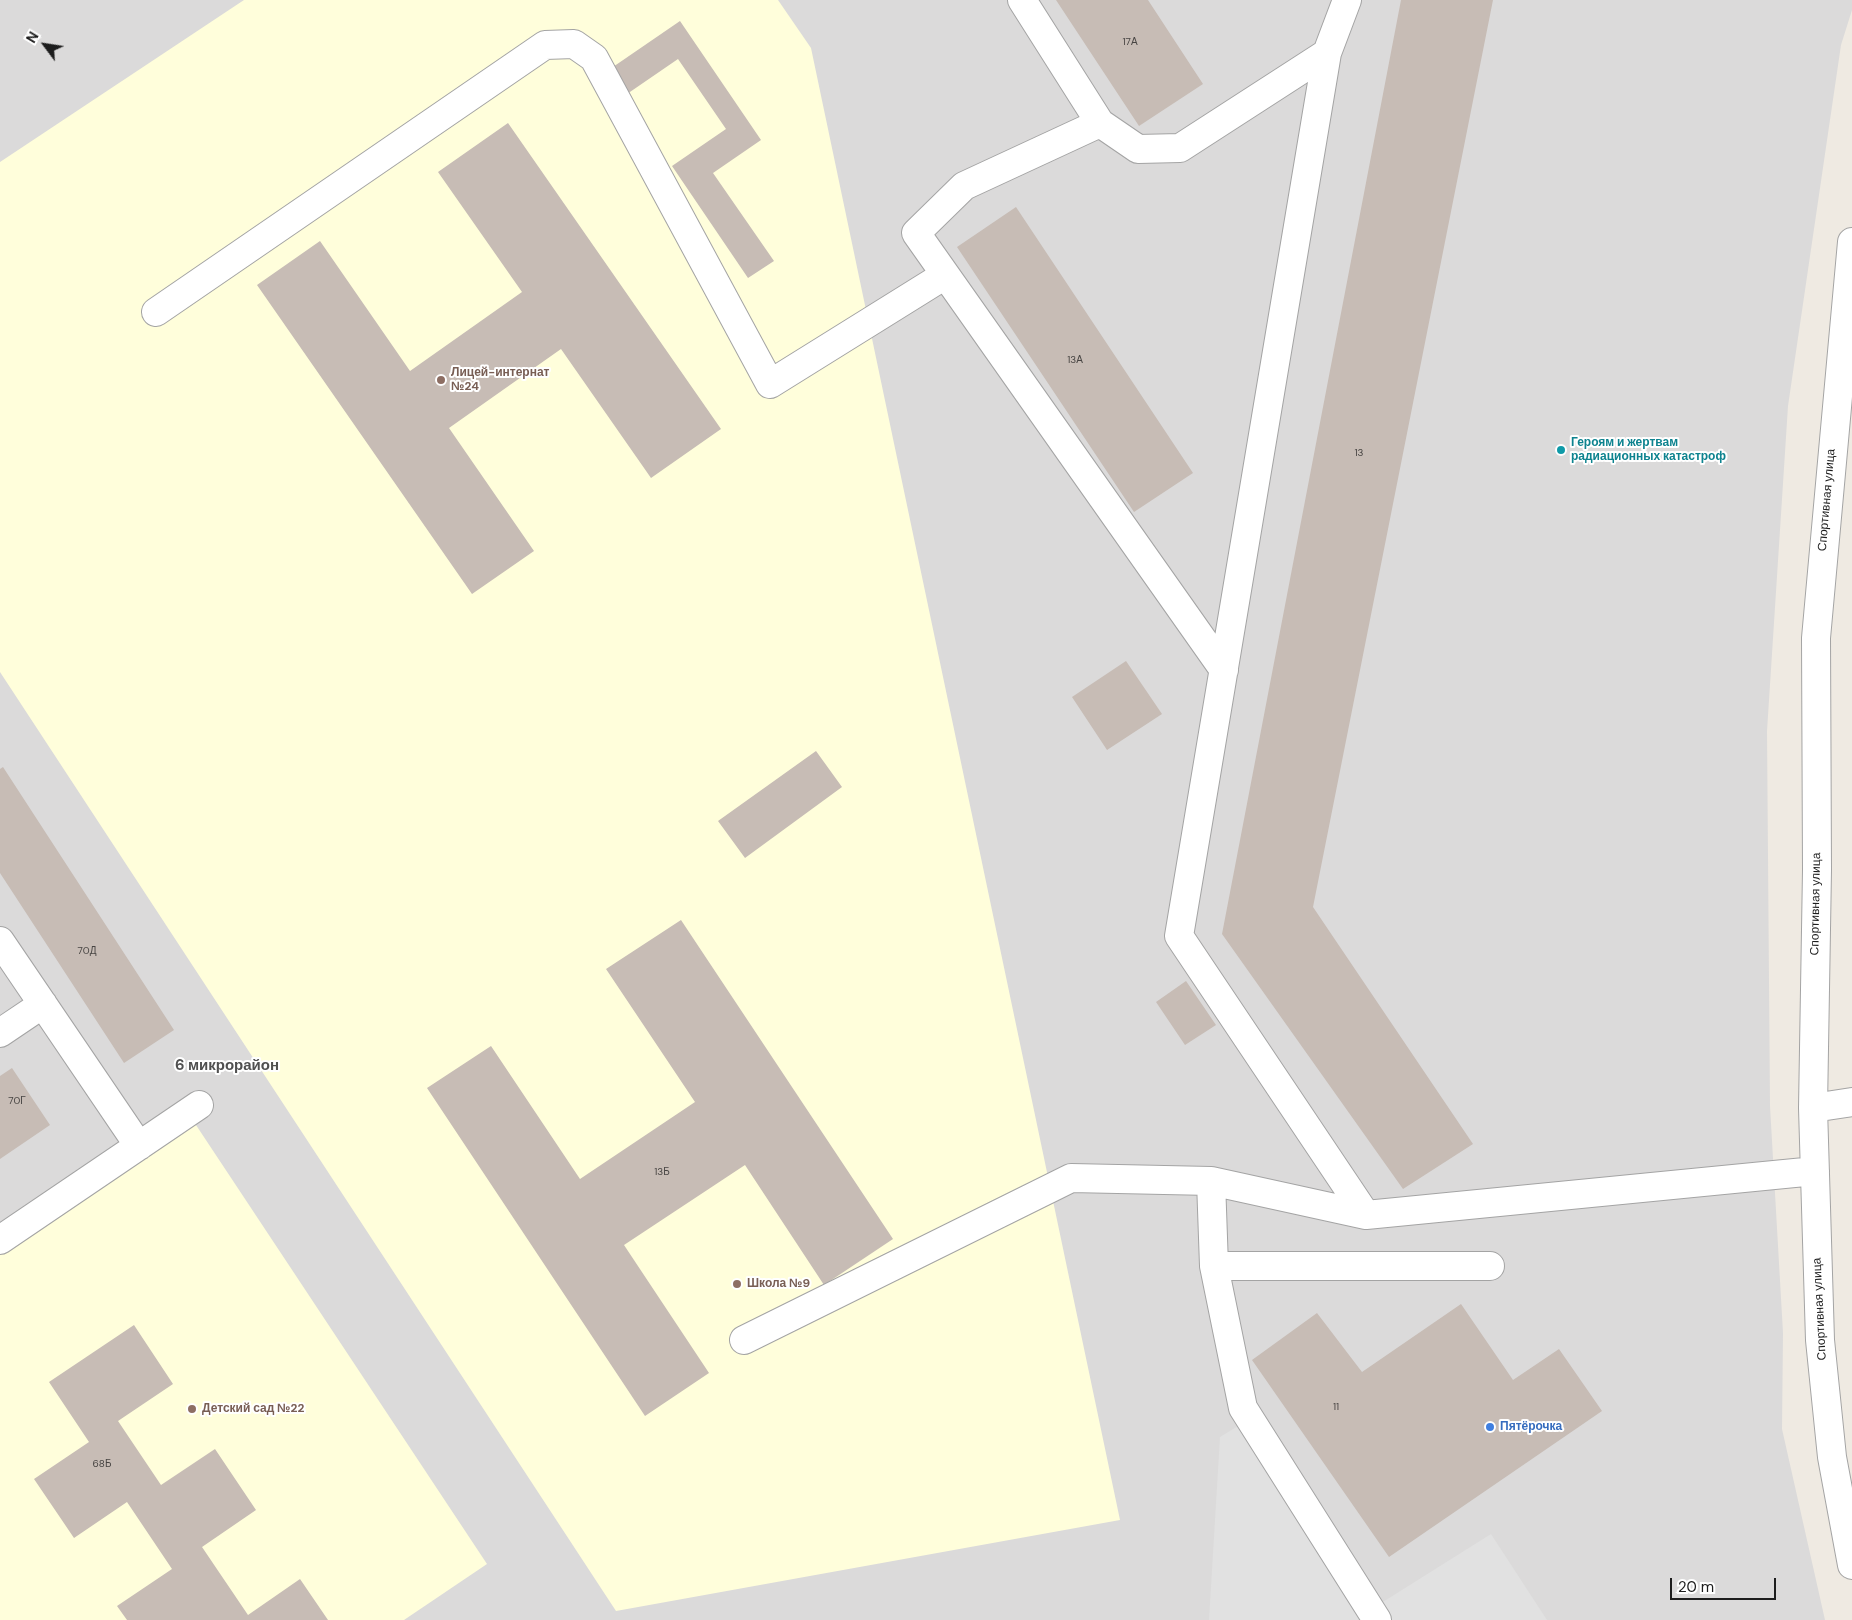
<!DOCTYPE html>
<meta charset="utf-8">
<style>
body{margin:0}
#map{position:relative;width:1852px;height:1620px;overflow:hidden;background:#efeae2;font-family:"DM Sans",sans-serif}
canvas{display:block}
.north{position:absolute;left:20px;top:20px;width:50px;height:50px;-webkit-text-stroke:4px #fff;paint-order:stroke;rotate:301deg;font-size:14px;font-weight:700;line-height:20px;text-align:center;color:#1d1d1d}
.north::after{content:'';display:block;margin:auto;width:18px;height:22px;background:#1d1d1d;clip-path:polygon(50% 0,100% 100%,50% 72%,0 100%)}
.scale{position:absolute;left:1670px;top:1578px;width:106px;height:22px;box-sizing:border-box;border:2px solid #1d1d1d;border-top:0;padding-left:6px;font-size:15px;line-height:18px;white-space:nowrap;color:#1d1d1d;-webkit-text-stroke:4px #fff;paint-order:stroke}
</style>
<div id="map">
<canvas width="1852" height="1620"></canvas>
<div class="north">N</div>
<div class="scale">20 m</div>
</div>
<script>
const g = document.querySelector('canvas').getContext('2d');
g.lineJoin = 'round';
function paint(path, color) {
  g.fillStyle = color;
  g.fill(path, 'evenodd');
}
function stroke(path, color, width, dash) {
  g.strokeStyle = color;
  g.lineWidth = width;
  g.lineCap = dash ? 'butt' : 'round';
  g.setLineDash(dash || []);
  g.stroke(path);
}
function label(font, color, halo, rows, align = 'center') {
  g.font = font + ' "DM Sans",sans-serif';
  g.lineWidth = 4;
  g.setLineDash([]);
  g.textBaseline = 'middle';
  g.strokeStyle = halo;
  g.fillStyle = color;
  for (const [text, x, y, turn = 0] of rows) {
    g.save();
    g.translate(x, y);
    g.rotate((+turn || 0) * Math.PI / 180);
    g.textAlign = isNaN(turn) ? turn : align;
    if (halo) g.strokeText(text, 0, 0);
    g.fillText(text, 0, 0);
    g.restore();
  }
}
paint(new Path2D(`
 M0 0H1852V10L1841 45 1788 406 1767 731 1770 1106 1783 1333 1782 1429 1825 1620H0Z`), '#dbdada');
paint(new Path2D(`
 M244 0H778L811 48 1120 1520 616 1611 0 672V162Z
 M194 1122 487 1564 404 1620H0V1253Z`), '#fffedb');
paint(new Path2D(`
 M1251 1418 1378 1605 1491 1534 1547 1620H1209L1220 1437Z`), '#e1e1e1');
paint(new Path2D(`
 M1056 0H1148L1203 84 1139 126Z
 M1401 0H1493L1313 907 1473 1144 1403 1189 1222 934Z
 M680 21 761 140 713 173 774 261 748 278 672 166 726 129 678 59 627 94 610 69Z
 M508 123 721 429 651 478 561 349 449 428 534 551 472 594 257 285 320 241 410 371 522 292 438 172Z
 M1016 207 1193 473 1134 512 957 247Z
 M1126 661 1162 714 1107 750 1072 697Z
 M816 751 842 787 745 858 718 821Z
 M3 767 174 1030 124 1063 0 873V769Z
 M681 920 893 1239 824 1285 745 1165 624 1245 709 1373 645 1416 427 1088 491 1046 580 1179 695 1102 606 969Z
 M1186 981 1216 1025 1185 1045 1156 1002Z
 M12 1068 50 1125 0 1159V1076Z
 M1461 1304 1513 1380 1559 1349 1602 1411 1389 1557 1252 1360 1317 1313 1362 1372Z
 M134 1325 173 1384 118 1421 161 1485 215 1449 256 1510 202 1547 248 1615 300 1579 328 1620H127L117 1606 172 1569 127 1502 74 1538 34 1479 89 1442 49 1382Z`), '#c7bcb5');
const minor = new Path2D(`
 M1022 0 1100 123
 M1347 0 1327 53 1179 936 1366 1215 1815 1171
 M1852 242 1816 638 1817 870 1813 1108 1820 1340 1832 1457 1852 1565
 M156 312 545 45 574 44 594 58 770 384 945 275
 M1224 670 916 233 964 186 1100 123 1138 149 1180 148 1327 53
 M0 941 139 1146
 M0 1033 43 1004
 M1813 1108 1852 1102
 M1211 1181 1214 1266 1243 1408 1377 1620
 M0 1240 199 1105
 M1214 1266H1490
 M744 1340 1071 1178 1211 1181 1366 1215`);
stroke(minor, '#a4a4a4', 30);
stroke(minor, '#fff', 28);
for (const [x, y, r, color] of [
 [441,380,5,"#8d6e63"],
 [1561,450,5,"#0f9aa8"],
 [737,1284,5,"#8d6e63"],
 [192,1409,5,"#8d6e63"],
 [1490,1427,5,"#3f7fe0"]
]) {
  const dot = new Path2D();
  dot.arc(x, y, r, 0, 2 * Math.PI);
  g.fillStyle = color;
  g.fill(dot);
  stroke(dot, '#fff', 2);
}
label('10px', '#484543', null, [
 ["17А",1130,42],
 ["13А",1075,360],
 ["13",1359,453],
 ["70Д",87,951],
 ["70Г",17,1101],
 ["13Б",662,1172],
 ["11",1336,1407],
 ["68Б",102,1464]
]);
label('bold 12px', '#785e54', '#fff', [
 ["Лицей-интернат",451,373],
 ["№24",451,387],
 ["Школа №9",747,1284],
 ["Детский сад №22",202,1409]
], 'left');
label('bold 12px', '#0d838f', '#fff', [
 ["Героям и жертвам",1571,443],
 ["радиационных катастроф",1571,457]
], 'left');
label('12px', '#1d1d1d', '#fff', [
 ["Спортивная улица",1827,500,-85],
 ["Спортивная улица",1816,904,-89],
 ["Спортивная улица",1820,1309,-93]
]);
label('bold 12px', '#366cbe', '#fff', [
 ["Пятёрочка",1500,1427]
], 'left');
label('bold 15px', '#505050', '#fff', [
 ["6 микрорайон",227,1066]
]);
</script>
